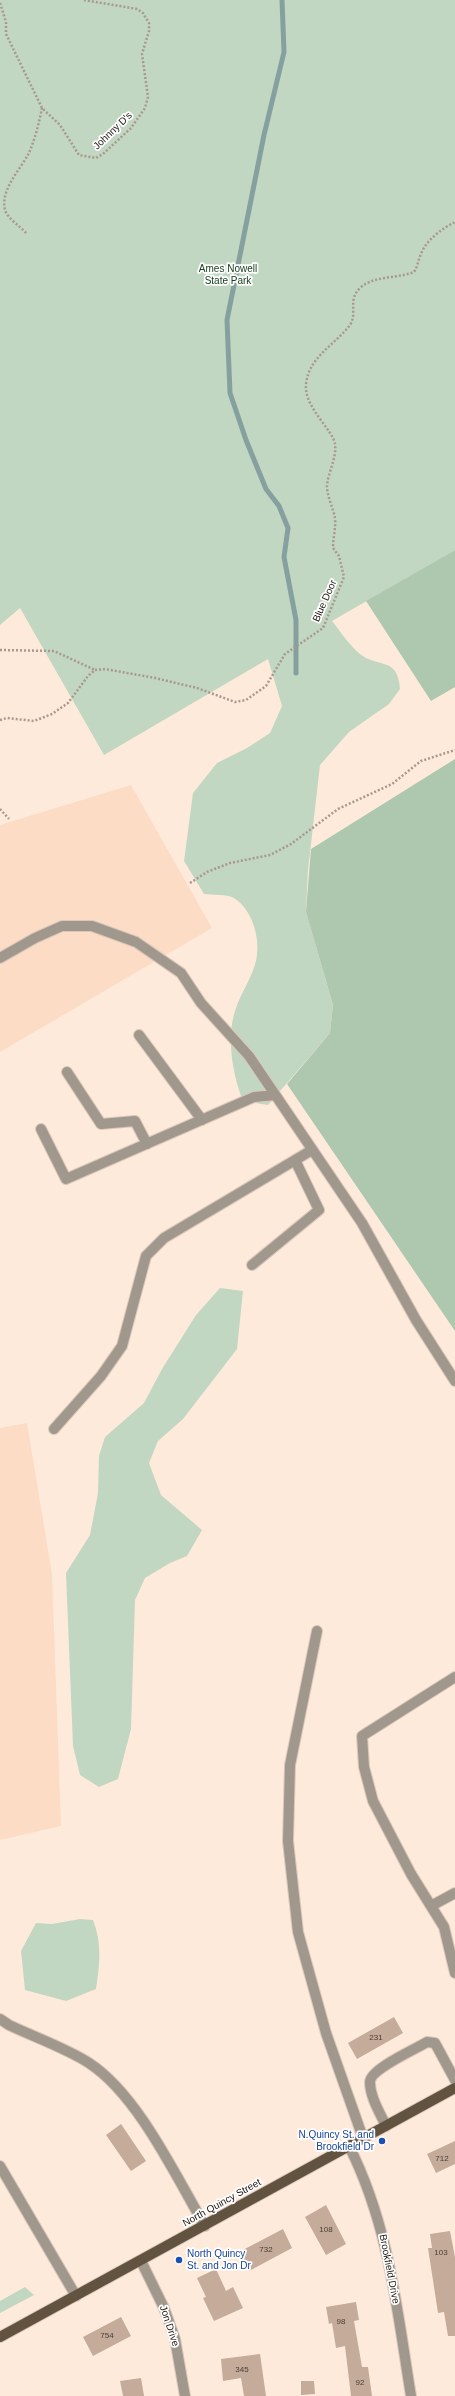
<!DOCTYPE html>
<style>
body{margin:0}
canvas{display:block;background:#feeadb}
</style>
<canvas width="455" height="2396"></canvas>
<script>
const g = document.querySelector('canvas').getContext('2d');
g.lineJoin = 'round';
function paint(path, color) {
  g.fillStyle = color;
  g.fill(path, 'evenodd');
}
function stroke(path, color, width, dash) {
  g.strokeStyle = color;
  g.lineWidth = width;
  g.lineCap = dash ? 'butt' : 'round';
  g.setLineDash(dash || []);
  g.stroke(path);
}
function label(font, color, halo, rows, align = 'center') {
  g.font = font + ' Arial,sans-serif';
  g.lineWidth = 3.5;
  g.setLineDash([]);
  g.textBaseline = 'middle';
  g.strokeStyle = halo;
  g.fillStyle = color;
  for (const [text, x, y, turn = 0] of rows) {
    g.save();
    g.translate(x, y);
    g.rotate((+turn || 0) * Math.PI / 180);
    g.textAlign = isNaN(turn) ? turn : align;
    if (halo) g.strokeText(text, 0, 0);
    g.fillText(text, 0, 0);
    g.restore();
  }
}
paint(new Path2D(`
 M131 785 212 928 0 1052V825Z
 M27 1423 52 1574 61 1826 0 1840V1428Z`), '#fddcc5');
paint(new Path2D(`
 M0 0H455V550L332 621C341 632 349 645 360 654 377 668 398 656 400 689L389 704 349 732 320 765 308 870 306 912 333 1005 330 1033 268 1105 243 1101C233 1075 226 1039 235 1011 240 994 252 978 256 961 261 940 253 910 234 898 227 894 212 895 204 894L184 861 193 793 217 763 247 748 270 733 282 706 268 659 104 755 20 608 0 625Z
 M220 1288 243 1291 237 1349 183 1419 158 1441 149 1463 161 1495 202 1530 187 1556 170 1563 145 1578 135 1600 131 1729 118 1779 99 1787 80 1775 73 1746 66 1573 90 1535 98 1493 99 1456 105 1437 144 1403 162 1369 196 1315Z
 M80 1919 93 1920C102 1943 100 1964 96 1989L66 2001 25 1990 21 1951 36 1923 52 1924Z
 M25 2287 34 2295 0 2313V2301Z`), '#c1d7c2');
paint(new Path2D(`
 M455 550V687L431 701 366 601Z
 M455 759V1331L287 1084 330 1033 333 1005 306 912 311 849Z`), '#aec7af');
stroke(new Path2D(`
 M282 0 284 52 264 135 227 320 230 393 246 440 266 489 279 506 288 528 284 557 296 620V673`), '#86a0a0', 5);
paint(new Path2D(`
 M394 2017 403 2033 357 2059 348 2043Z
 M121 2124 146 2161 131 2171 106 2135Z
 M455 2141V2164L436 2173 427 2154Z
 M326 2205 346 2244 326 2255 305 2217Z
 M283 2229 292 2248 249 2271 239 2252Z
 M450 2231 455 2257V2336H448L444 2312 438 2313 428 2248H432L430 2234Z
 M216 2269 226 2291 233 2287 243 2308 214 2321 203 2298 206 2297 197 2278Z
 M356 2302 359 2320 354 2321 362 2367H368L372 2396H351L345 2346 336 2348 332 2323 329 2324 326 2307Z
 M121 2317 131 2336 93 2356 83 2337Z
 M260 2354 266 2396H244L241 2378 223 2381 221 2359Z
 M141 2378 144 2396H123L120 2381Z
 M301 2381H314L315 2394 301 2395Z`), '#c4ab9a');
const minor = new Path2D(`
 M0 958 35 938 62 926H92L136 942 181 973 201 1003 249 1056 362 1223 416 1320 455 1381
 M139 1035 202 1120
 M67 1072 101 1124 135 1121 147 1144
 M41 1129 66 1179 254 1097 275 1095
 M252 1265 319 1210 295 1160
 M54 1429 101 1376 122 1346 146 1256 164 1238 312 1150
 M317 1631 290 1765 288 1841 298 1932 326 2033 363 2138
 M455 1677 362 1736 364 1767 373 1801 411 1874 444 1927 455 1973
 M431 1906 455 1893
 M0 2019 9 2025C32 2036 68 2049 89 2063 138 2095 175 2175 205 2226
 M386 2126C380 2113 370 2097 370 2082 370 2069 416 2049 427 2042L435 2043 455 2080
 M349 2146C389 2225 397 2310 411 2396
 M0 2166 76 2296
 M141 2261 164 2308 175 2339 185 2396`);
const major = new Path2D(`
 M0 2337 455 2088`);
stroke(minor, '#dbc8bb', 12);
stroke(major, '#dbc8bb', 12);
stroke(new Path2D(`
 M0 3 6 22V34L42 108 60 125 79 155 96 158 103 154 131 128 145 108 148 97 142 54 149 31V23L143 13 137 9 84 0
 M26 233C20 226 8 219 5 210 0 190 20 170 29 153 35 139 39 123 42 108
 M0 650 54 651 95 670
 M0 720 7 718 34 721 52 714 68 703 88 676 95 670 105 669 155 678 197 688 235 702 246 700 266 686 285 654 323 628 344 577 339 556 333 548C333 538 336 528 335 518 333 508 327 496 327 486 328 472 337 458 335 444 333 430 304 407 306 385 308 357 335 345 350 325 358 312 347 301 360 288 374 275 397 279 414 272 418 266 418 260 421 254 426 240 443 228 455 222
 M0 809 9 819
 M190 883 207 872 230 863 270 855 291 844 338 809 392 784 421 761 455 750`), '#a8988d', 2.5, [2, 2]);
stroke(minor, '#a1988d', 10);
stroke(major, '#625340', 10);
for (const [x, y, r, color] of [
 [382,2141,4,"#1a4fb4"],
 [179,2260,4,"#1a4fb4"]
]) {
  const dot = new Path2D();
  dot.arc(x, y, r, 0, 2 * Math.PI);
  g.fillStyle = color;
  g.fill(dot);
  stroke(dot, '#fff', 1.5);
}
label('8px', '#4a3d34', null, [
 ["231",376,2038],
 ["712",442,2159],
 ["108",326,2230],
 ["732",266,2250],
 ["103",441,2253],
 ["98",341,2322],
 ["754",107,2336],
 ["345",242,2370],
 ["92",360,2383]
]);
label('10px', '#211812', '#fff', [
 ["Johnny D's",113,131,-44],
 ["Blue Door",325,601,-66],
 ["North Quincy Street",222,2203,-29],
 ["Brookfield Drive",389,2269,79],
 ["Jon Drive",169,2326,72]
]);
label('10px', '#19401e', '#fff', [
 ["Ames Nowell",228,269],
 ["State Park",228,281]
]);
label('10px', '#164399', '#fff', [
 ["N.Quincy St. and",374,2135],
 ["Brookfield Dr",374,2147],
 ["North Quincy",187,2254,"left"],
 ["St. and Jon Dr",187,2266,"left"]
], 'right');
</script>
